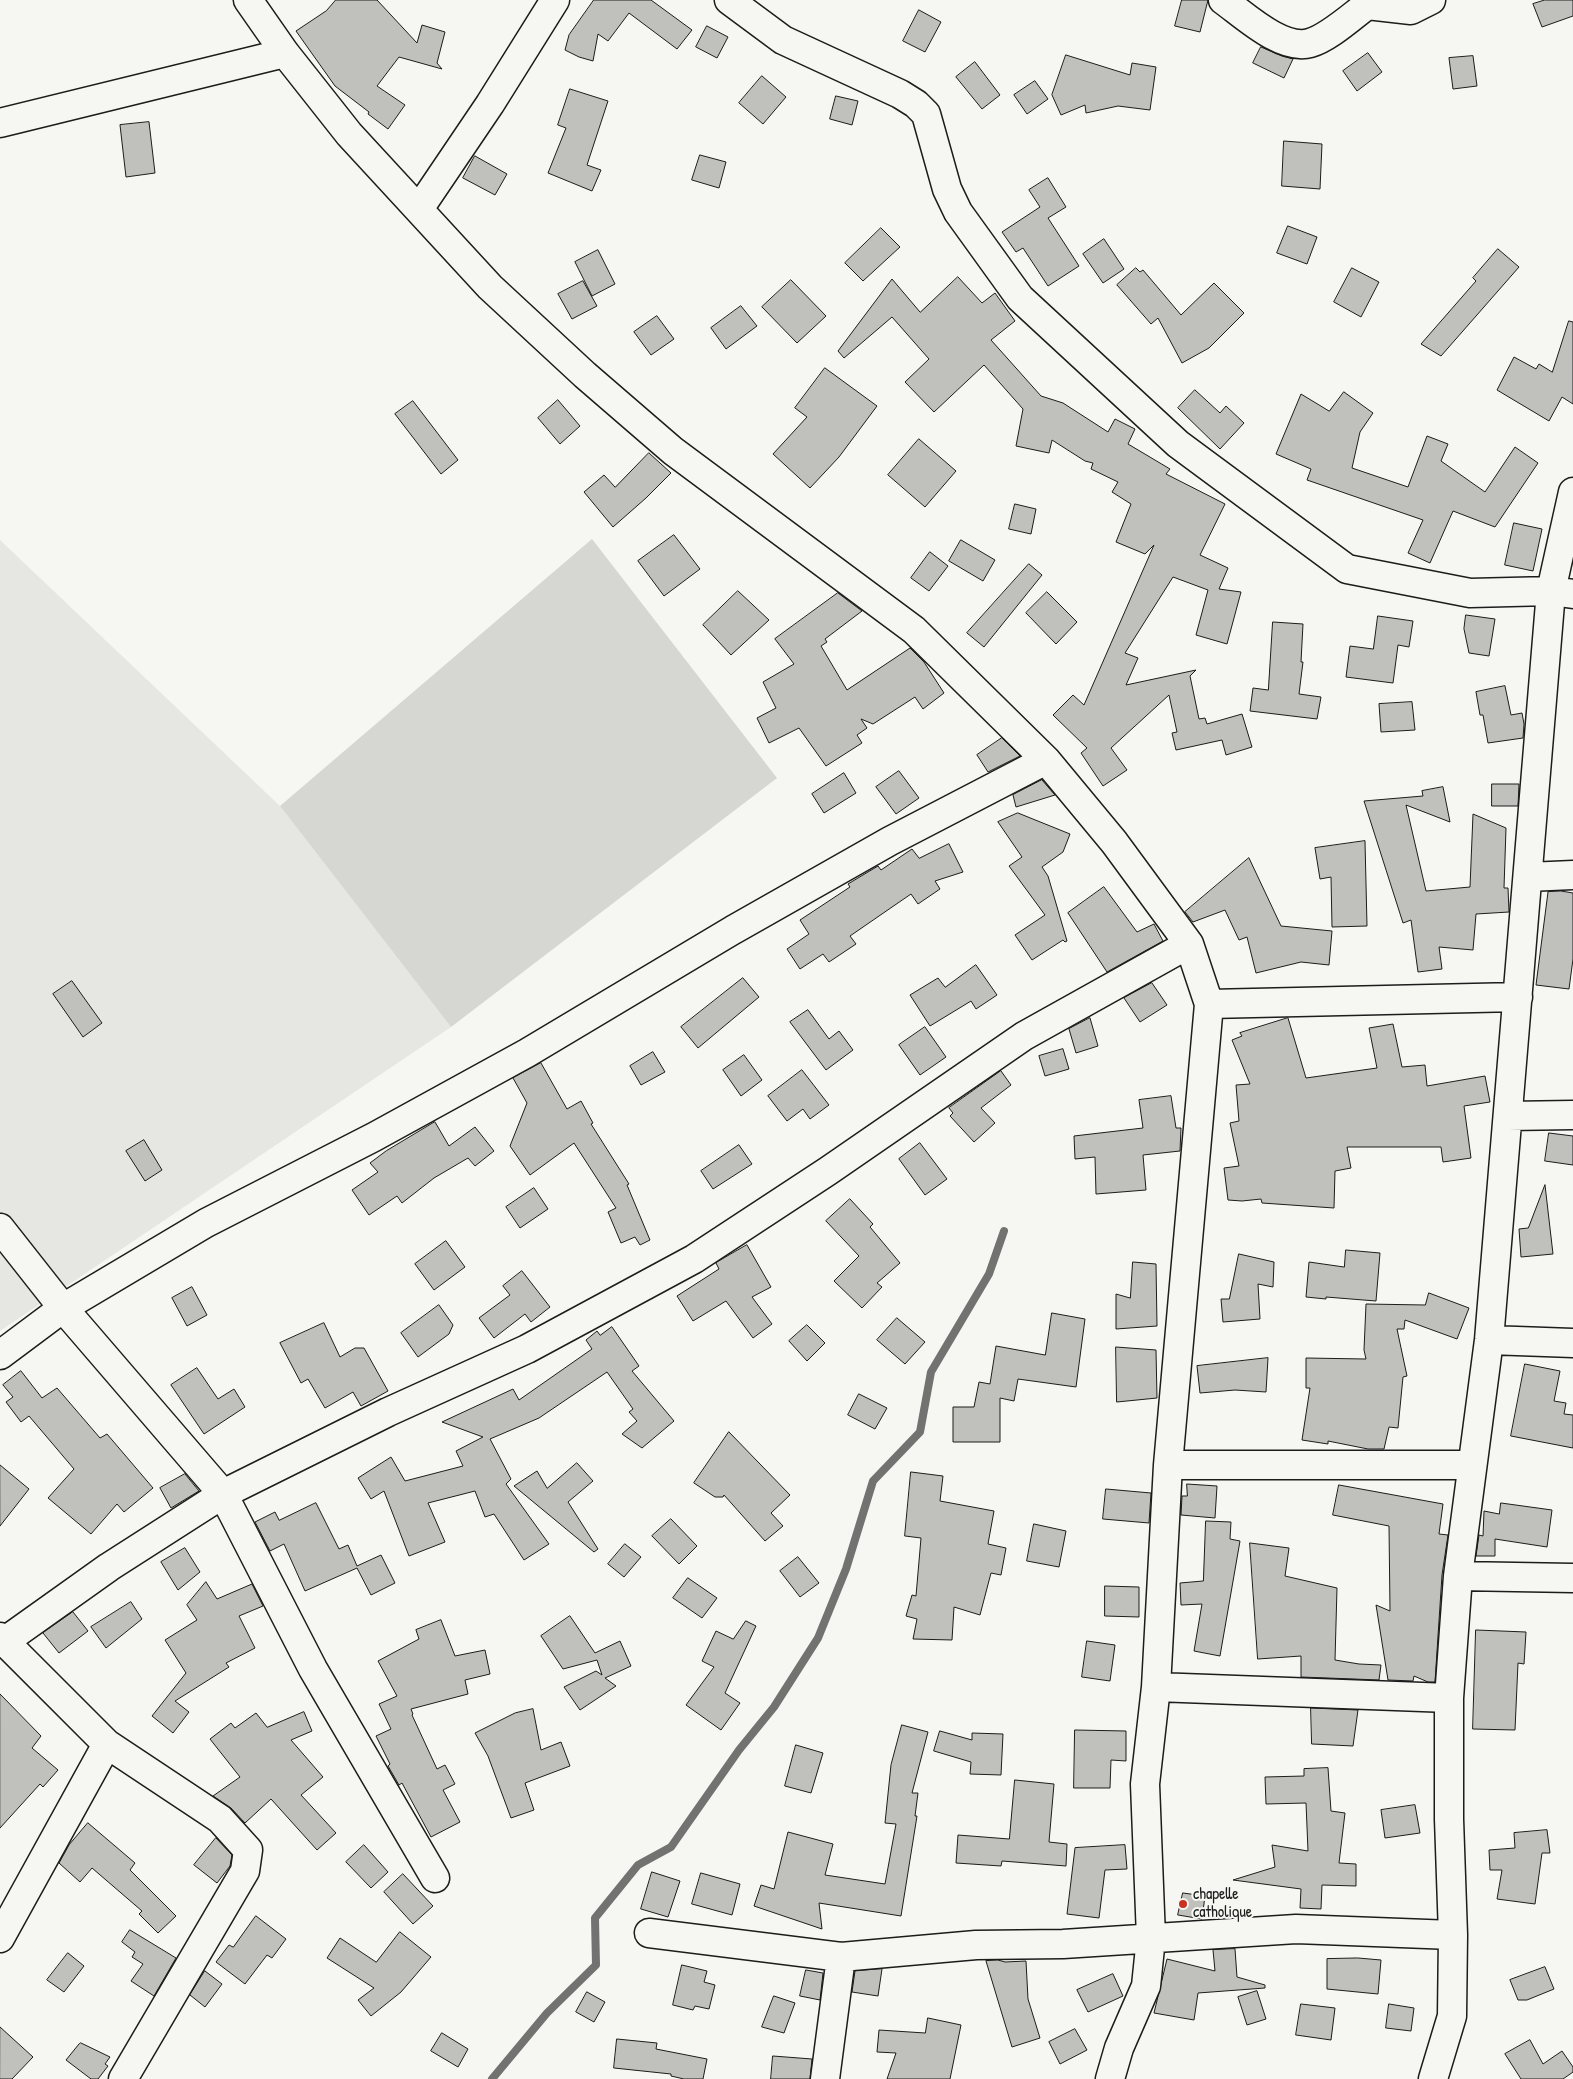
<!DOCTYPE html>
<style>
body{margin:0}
canvas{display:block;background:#f6f6f2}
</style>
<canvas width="1573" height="2079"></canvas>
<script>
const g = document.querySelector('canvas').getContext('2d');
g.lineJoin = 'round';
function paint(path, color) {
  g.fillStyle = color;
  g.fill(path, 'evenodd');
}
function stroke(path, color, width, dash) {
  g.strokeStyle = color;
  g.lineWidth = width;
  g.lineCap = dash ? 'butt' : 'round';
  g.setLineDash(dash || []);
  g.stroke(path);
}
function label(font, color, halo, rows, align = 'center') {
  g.font = font + ' "Patrick Hand",sans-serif';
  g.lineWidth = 4;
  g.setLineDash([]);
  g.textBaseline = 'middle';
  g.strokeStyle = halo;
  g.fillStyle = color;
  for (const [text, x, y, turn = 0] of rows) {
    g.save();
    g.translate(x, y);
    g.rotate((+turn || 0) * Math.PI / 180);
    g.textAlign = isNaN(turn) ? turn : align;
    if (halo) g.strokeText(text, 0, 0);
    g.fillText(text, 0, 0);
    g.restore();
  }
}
paint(new Path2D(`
 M0 540 280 806 451 1027 0 1331Z`), '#e6e6e2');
paint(new Path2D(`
 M592 539 777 778 451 1027 280 806Z`), '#d6d6d2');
stroke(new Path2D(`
 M492 2079 547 2013 596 1965 595 1918 638 1865 671 1847 739 1750 774 1707 818 1638 846 1569 873 1481 920 1432 931 1372 989 1274 1004 1231`), '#727271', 8);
const building = new Path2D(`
 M336 0H377L417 43 422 25 445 32 437 63 442 69 399 57 377 86 405 105 388 129 368 114 369 112 335 86 296 31 326 11Z
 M594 0H651L692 30 677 49 629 13 608 41 598 34 593 61 579 57 565 50 569 35Z
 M1182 0H1208L1200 32 1175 26Z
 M1545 0H1573V16L1542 27 1533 4Z
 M919 10 941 22 925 52 903 41Z
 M707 26 728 37 717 58 696 47Z
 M1261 47 1282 56 1293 59 1284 78 1253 63Z
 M1368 53 1382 72 1357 91 1343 71Z
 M1066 55 1130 75 1132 63 1156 67 1150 110 1118 106 1086 113 1085 105 1061 115 1052 95Z
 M1473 56 1477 86 1453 89 1449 58Z
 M975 62 1000 95 982 109 956 77Z
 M762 76 786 97 763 124 739 103Z
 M1035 81 1048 99 1027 114 1014 95Z
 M570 89 608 101 587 165 601 170 592 191 548 173 566 128 558 125Z
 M836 96 858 101 852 125 830 119Z
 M149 122 155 173 126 177 120 125Z
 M1284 141 1322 144 1320 189 1282 186Z
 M700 155 726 162 719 188 692 180Z
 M475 156 507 174 495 195 463 178Z
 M1048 178 1066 207 1048 218 1079 266 1048 286 1023 248 1016 252 1002 232 1040 207 1029 190Z
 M1288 226 1317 237 1307 264 1277 253Z
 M881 228 900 247 863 281 845 263Z
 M1104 239 1124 269 1103 283 1083 254Z
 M1498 249 1519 267 1441 356 1421 344 1476 281 1473 278Z
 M598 250 615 284 592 296 575 262Z
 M1136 268 1140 272 1143 270 1181 315 1214 283 1244 313 1209 348 1182 363 1158 318 1151 324 1117 285Z
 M1352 268 1379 282 1361 317 1334 302Z
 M958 277 982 303 995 293 1015 321 991 340 1041 396 1063 403 1108 432 1115 419 1135 429 1128 444 1170 469 1166 474 1225 504 1200 555 1228 568 1219 589 1241 592 1227 644 1196 635 1208 590 1173 577 1125 653 1138 658 1126 685 1196 670 1190 676 1199 719 1205 718 1207 724 1242 714 1252 747 1226 755 1222 740 1176 750 1172 733 1177 732 1169 695 1111 748 1127 770 1103 786 1081 753 1087 748 1053 715 1073 695 1084 705 1154 545 1145 554 1116 542 1131 504 1112 492 1118 482 1091 469 1093 463 1085 461 1052 440 1049 453 1016 446 1023 409 984 365 934 412 905 382 929 359 892 317 844 358 838 351 892 279 920 312Z
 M791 280 826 316 797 343 762 307Z
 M583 281 597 306 572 319 558 294Z
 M741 306 757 326 726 349 711 328Z
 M657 316 674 339 651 355 634 332Z
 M1569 321 1573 322V404L1562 397 1549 421 1497 390 1514 357 1536 369 1539 364 1552 372Z
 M825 368 877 406 839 457 810 488 773 454 807 417 795 408Z
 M1195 390 1220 413 1226 406 1244 423 1220 449 1178 408Z
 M1344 392 1373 413 1360 432 1352 468 1408 487 1427 436 1448 444 1441 461 1485 492 1515 447 1538 463 1495 527 1453 511 1430 563 1408 553 1423 520 1307 480 1311 469 1276 454 1301 394 1329 411Z
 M558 400 580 426 560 444 538 418Z
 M413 401 458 460 441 474 395 414Z
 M919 439 956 471 925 507 888 475Z
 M649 453 671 473 646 498 613 527 584 492 604 475 615 487Z
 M1015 504 1036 509 1031 534 1009 529Z
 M1514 523 1542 529 1533 571 1505 565Z
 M674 535 700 569 664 596 638 561Z
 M961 540 995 560 983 581 949 561Z
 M930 552 948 566 929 591 911 578Z
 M1029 564 1042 575 984 647 967 633Z
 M738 591 769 620 731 655 703 625Z
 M1047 592 1077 622 1056 644 1026 613Z
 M838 593 862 611 825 639 827 642 821 646 847 690 910 648 924 662 944 693 923 709 915 697 873 724 861 719 867 728 857 735 862 743 826 766 799 728 769 743 757 718 776 708 763 682 794 664 775 639Z
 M1466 615 1495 619 1489 656 1469 653 1464 629Z
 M1378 616 1413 621 1409 647 1398 645 1393 683 1346 677 1350 646 1373 649Z
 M1273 622 1303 624 1301 662H1303L1299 694 1321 697 1317 719 1250 711 1253 688 1268 690Z
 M1505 686 1511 715 1522 713 1524 724 1523 738 1488 743 1483 715H1480L1476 692Z
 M1412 702 1415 730 1381 732 1379 704Z
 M1002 738 1020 756 988 772 977 755Z
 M899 771 919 798 896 814 876 787Z
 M844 773 856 793 824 813 812 794Z
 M1042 780 1055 795 1016 807 1013 795Z
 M1492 784H1519L1518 806H1492Z
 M1443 787 1450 822 1406 805 1426 891 1470 887 1473 814 1506 828 1504 888H1508L1509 912 1476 914 1473 950 1439 947 1442 969 1418 972 1411 920 1403 923 1364 801 1423 796 1422 791Z
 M1018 813 1070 834 1063 852 1042 867 1048 876 1067 941 1065 942 1063 940 1032 960 1015 935 1045 915 1009 866 1022 857 998 822Z
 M1365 841 1367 926 1332 927 1331 877 1320 879 1315 848Z
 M949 844 963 872 935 881 940 889 918 904 911 894 850 936 856 944 829 962 823 954 800 969 787 949 809 934 800 920 850 887 848 884 878 866 881 870 912 849 919 858Z
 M1249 858 1281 926 1332 931 1329 965 1301 962 1256 973 1247 937 1239 940 1225 910 1193 922 1185 912Z
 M1104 887 1137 932 1154 924 1163 941 1107 972 1068 913Z
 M1561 891 1573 893V959L1569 989 1536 985 1548 892Z
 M976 965 997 995 976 1009 971 1001 930 1026 910 995 938 978 945 987Z
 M743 978 759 997 698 1048 681 1027Z
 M72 981 102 1023 83 1037 53 994Z
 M1152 983 1167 1005 1140 1022 1124 998Z
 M808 1010 829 1039 839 1031 853 1050 826 1070 790 1022Z
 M1090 1018 1098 1046 1076 1053 1069 1029Z
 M1288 1018 1306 1078 1377 1068 1369 1028 1393 1024 1402 1067 1425 1065 1427 1086 1485 1076 1490 1102 1464 1106 1471 1158 1443 1162 1441 1147H1347L1351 1168 1335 1171 1334 1208 1262 1203 1261 1199 1242 1201 1228 1200 1224 1168 1239 1166 1230 1123 1239 1121 1236 1085 1250 1084 1232 1040 1242 1036 1240 1033Z
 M925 1027 946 1057 920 1075 899 1045Z
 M1063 1049 1069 1069 1045 1076 1039 1056Z
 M653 1052 665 1072 641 1085 630 1066Z
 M744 1055 762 1080 741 1096 723 1070Z
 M541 1063 567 1109 581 1101 593 1123 591 1124 629 1184 627 1185 650 1240 640 1245 635 1237 621 1243 608 1212 616 1208 574 1143 530 1175 510 1146 527 1103 513 1078Z
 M802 1070 829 1105 810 1119 803 1109 787 1121 768 1096Z
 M1001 1071 1011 1085 981 1108 995 1123 974 1142 950 1116 953 1113 949 1108Z
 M1171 1096 1176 1128H1181L1180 1151 1143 1155 1146 1190 1096 1194 1095 1157 1075 1159 1074 1136 1143 1128 1139 1100Z
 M435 1122 449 1146 475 1127 494 1151 475 1166 468 1158 434 1178 402 1203 397 1196 369 1215 352 1190 378 1172 370 1163 386 1151Z
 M1549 1133 1573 1136V1165L1545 1161Z
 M144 1140 162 1170 145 1181 126 1151Z
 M920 1143 947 1179 925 1195 899 1159Z
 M739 1145 752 1164 713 1189 701 1171Z
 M1545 1185 1553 1254 1521 1257 1519 1229 1528 1228Z
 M534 1188 548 1209 520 1228 506 1207Z
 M850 1199 873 1224 870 1227 900 1263 877 1283 882 1287 862 1308 834 1281 859 1256 826 1221Z
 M446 1241 465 1267 434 1290 415 1264Z
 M747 1245 771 1287 752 1297 772 1324 753 1338 726 1301 693 1321 677 1296 719 1269 716 1263Z
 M1346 1250 1380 1253 1376 1301 1326 1297V1299L1306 1297 1309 1262 1344 1267Z
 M1239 1254 1274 1262 1273 1287 1258 1284 1260 1319 1223 1322 1221 1299H1229Z
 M1133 1262 1156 1264 1157 1326 1116 1329V1294L1130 1298Z
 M522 1271 550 1307 531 1322 525 1314 494 1338 479 1318 510 1295 503 1286Z
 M192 1287 207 1315 187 1326 172 1298Z
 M1429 1293 1469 1308 1457 1339 1405 1320 1404 1329H1397L1407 1376 1403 1377 1398 1428 1389 1427 1384 1449H1368L1328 1441V1444L1302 1440 1310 1388H1306V1358L1366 1359 1364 1350 1366 1304 1425 1305Z
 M439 1305 453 1325 449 1334 418 1357 401 1333Z
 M1052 1313 1085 1319 1076 1387 1018 1379 1014 1401 1000 1398V1442H953V1407H974L979 1382 990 1384 996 1346 1045 1355Z
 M897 1318 925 1342 905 1364 877 1340Z
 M324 1323 340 1357 355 1348H364L388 1391 361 1406 353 1392 325 1408 308 1379 301 1383 280 1343Z
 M807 1325 825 1343 807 1361 789 1341Z
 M612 1327 639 1366 632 1371 674 1421 642 1448 622 1434 637 1421 629 1412 633 1409 607 1372 539 1418 490 1439 511 1479 506 1484 549 1544 524 1560 494 1514 485 1517 475 1491 428 1503 445 1542 409 1556 384 1491 371 1499 358 1478 391 1457 405 1481 463 1466 456 1451 483 1437 442 1422 513 1389 519 1400 592 1349 586 1340 597 1331 600 1335Z
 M1116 1347 1156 1350 1157 1398 1117 1402Z
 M1268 1358 1266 1392 1235 1390 1200 1393 1197 1366Z
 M1525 1364 1560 1371 1554 1401 1566 1403 1564 1414 1573 1415V1448L1511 1436Z
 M197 1368 218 1399 234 1389 245 1407 204 1434 171 1385Z
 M21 1371 42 1398 57 1388 100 1438 107 1434 153 1488 124 1512 117 1504 91 1534 48 1498 74 1469 29 1416 21 1422 6 1402 13 1397 3 1385Z
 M859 1394 887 1408 875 1429 848 1415Z
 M729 1432 790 1495 771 1513 783 1526 765 1541 724 1495 723 1497H715L694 1483Z
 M577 1463 593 1481 568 1502 598 1549 594 1552 514 1486 537 1471 547 1488Z
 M0 1465 29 1489 0 1526Z
 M911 1472 943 1476 940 1501 994 1511 988 1544 1006 1548 1001 1575 991 1573 980 1615 954 1607 952 1640 913 1639 917 1619 906 1616 912 1595 916 1596 921 1538 905 1536Z
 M185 1474 199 1491 171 1508 160 1488Z
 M1187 1484 1217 1486 1215 1518 1181 1515 1182 1496H1187Z
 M1339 1485 1443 1504 1439 1534 1448 1535 1442 1575 1435 1682H1428L1414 1676 1413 1681 1388 1680 1376 1605 1390 1611 1389 1526 1333 1515Z
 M1106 1489 1151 1493 1149 1523 1103 1519Z
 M316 1503 339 1549 348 1545 357 1566 381 1555 395 1583 371 1595 357 1568 305 1591 284 1544 270 1551 255 1522 275 1512 279 1520Z
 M1501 1503 1552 1510 1547 1547 1495 1539V1556H1476L1479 1535 1483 1536 1484 1511 1499 1514Z
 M671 1519 697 1546 679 1564 652 1536Z
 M1206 1521 1231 1522 1230 1539 1240 1541 1220 1656 1194 1651 1202 1604 1181 1605 1180 1583 1203 1581Z
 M1034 1524 1066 1531 1059 1567 1027 1561Z
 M1250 1543 1289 1548 1285 1576 1337 1588 1335 1660 1359 1664 1381 1665 1379 1680 1301 1677V1656L1258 1659Z
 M625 1544 641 1557 624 1577 608 1564Z
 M185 1548 200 1572 178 1590 161 1562Z
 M798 1557 819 1583 800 1597 780 1571Z
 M688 1578 717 1598 702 1618 673 1598Z
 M206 1582 217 1599 252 1584 263 1606 239 1616 255 1648 226 1663 229 1667 175 1701 189 1712 173 1733 152 1716 186 1673 165 1640 197 1620 187 1605Z
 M1105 1586 1139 1587V1617L1105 1616Z
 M131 1602 142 1619 106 1648 91 1627Z
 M73 1612 88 1631 59 1653 43 1633Z
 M570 1616 595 1653 620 1641 631 1666 605 1678 616 1686 580 1710 564 1687 596 1671 602 1675 597 1660 563 1669 541 1636Z
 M441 1620 455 1656 485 1650 490 1674 465 1680 468 1694 411 1709 413 1714 412 1715 437 1769 445 1765 455 1784 443 1790 460 1822 431 1837 402 1783 399 1785 388 1766 390 1764 376 1736 391 1729 379 1704 397 1696 378 1661 419 1639 416 1630Z
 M746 1621 756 1626 725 1693 740 1703 721 1730 686 1705 714 1667 702 1661 716 1631 733 1639Z
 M1476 1630 1526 1632 1524 1664 1518 1663 1515 1730 1473 1729Z
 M1087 1641 1115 1645 1110 1681 1082 1677Z
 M0 1694 41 1736 32 1748 58 1770 43 1787 40 1784 0 1828Z
 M1311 1708 1358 1710 1353 1746 1312 1744Z
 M533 1709 541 1750 561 1742 570 1766 525 1783 534 1810 511 1818 488 1756 475 1733 515 1713Z
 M304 1712 312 1731 291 1740 323 1777 301 1795 336 1833 317 1850 271 1799 245 1823 231 1808 213 1796 240 1777 210 1739 231 1723 235 1728 256 1713 267 1727Z
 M902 1725 928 1732 912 1793H918L915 1816H917L901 1916 819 1903 822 1929 754 1906 761 1885 774 1889 788 1832 833 1844 825 1875 885 1884 896 1824 885 1823 891 1765Z
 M1075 1730 1126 1731V1761L1111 1760 1110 1788H1074Z
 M940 1731 972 1740V1733L1003 1734 1001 1775 970 1774 971 1762 934 1751Z
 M796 1745 823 1753 811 1793 785 1786Z
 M1328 1768 1331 1811 1345 1813 1339 1863 1356 1864V1886L1322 1885 1321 1909 1300 1908 1301 1889 1233 1880 1275 1867 1272 1845 1308 1851 1306 1803 1266 1804 1265 1777 1304 1776V1769Z
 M1015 1780 1054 1784 1049 1842 1067 1844 1066 1866 1002 1861 1001 1866 956 1863 958 1835 1009 1839Z
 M1415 1805 1420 1833 1385 1838 1381 1810Z
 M88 1823 135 1863 130 1870 176 1916 158 1933 139 1914 142 1911 92 1868 80 1882 59 1863 69 1845Z
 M1547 1830 1550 1853H1542L1535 1904 1497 1899 1502 1870H1490L1489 1850 1515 1848 1514 1833Z
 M216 1838 232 1855 230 1866 217 1883 194 1865Z
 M364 1845 388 1872 371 1888 346 1862Z
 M1125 1845 1127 1869 1105 1870 1099 1918 1067 1914 1075 1848Z
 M652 1872 680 1881 668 1917 641 1909Z
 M701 1873 740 1884 732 1915 692 1904Z
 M403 1874 433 1906 413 1924 384 1892Z
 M1183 1893 1205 1896 1202 1919 1178 1915Z
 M256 1916 286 1939 272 1958 267 1955 245 1984 216 1962 229 1945 233 1947Z
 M130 1930 176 1958 154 1996 131 1981 143 1964 132 1957 135 1952 122 1942Z
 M400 1932 431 1957 401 1992 371 2016 358 2000 374 1988 327 1958 340 1938 376 1962Z
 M1235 1949 1237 1977 1265 1985V1988L1198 1993 1194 2020 1154 2013 1167 1959 1215 1971 1213 1950Z
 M68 1953 84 1966 64 1992 47 1980Z
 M1358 1958 1381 1960 1378 1994 1327 1989V1959Z
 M998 1960 1005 1962 1026 1961 1028 1999 1040 2038 1012 2047 986 1961Z
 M682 1965 707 1971 704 1982 715 1985 709 2009 695 2006 693 2010 673 2005Z
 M1545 1967 1554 1989 1527 2000H1518L1510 1980Z
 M882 1969 878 1996 852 1992 855 1971Z
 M806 1970 823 1973 820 2000 800 1996Z
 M205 1971 222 1984 205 2007 190 1995Z
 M1113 1974 1123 1996 1088 2012 1077 1990Z
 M1257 1991 1266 2019 1247 2025 1238 1997Z
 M587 1992 605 2002 594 2022 576 2012Z
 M774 1996 795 2003 784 2033 762 2027Z
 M1301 2004 1335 2008 1331 2040 1296 2035Z
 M1389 2004 1414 2008 1411 2031 1386 2028Z
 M928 2018 961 2025 950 2079H887L896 2053 877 2052 879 2030 925 2033Z
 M0 2027 33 2057 12 2079H0Z
 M1075 2029 1087 2050 1060 2064 1049 2042Z
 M442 2033 468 2049 458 2067 431 2051Z
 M617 2039 657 2043 656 2049 707 2059 703 2079H684L671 2076V2074L614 2068Z
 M1530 2040 1543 2064 1562 2051 1573 2067V2072L1563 2079H1521L1505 2054Z
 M81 2043 110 2057 105 2064 108 2066 98 2079H91L66 2060 79 2044Z
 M773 2056 812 2059 810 2079H771Z`);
paint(building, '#c0c0bd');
stroke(building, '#1c1c1c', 1);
const street = new Path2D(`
 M248 0 285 53 349 134 490 287 585 375 673 451 914 630 1046 760 1114 842 1189 944 1209 1004 1168 1465 1156 1687 1145 1784 1151 1938 1146 1986 1119 2048 1110 2079
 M729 0 783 40 900 94 916 104 926 114 947 189 958 212 1020 298 1178 444 1347 569 1470 593 1551 591 1573 594
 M1223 0C1244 15 1282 51 1310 43 1328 38 1351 17 1367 5L1411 10 1431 0
 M0 123 285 53
 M419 209 490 104 555 0
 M1528 877 1573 875
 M1209 1004 1518 997
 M1508 1116 1573 1115
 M0 1228 63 1308 223 1494 313 1669 435 1878
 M1489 1340 1573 1343
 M0 1355 63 1308 206 1223 374 1137 527 1053 733 930 890 841 1046 760
 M1168 1465H1471
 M1458 1576 1573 1578
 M0 1637 107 1744 220 1819 248 1850 245 1871 123 2079
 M5 1641 109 1567 223 1494 388 1412 527 1349 694 1259 828 1171 1024 1036 1189 944
 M1156 1687 1449 1698
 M649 1933 841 1957 976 1945 1063 1944 1296 1929 1453 1935
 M0 1938 107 1744
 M825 2079 841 1957
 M1433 2079 1452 2016 1453 1935 1449 1819V1698L1458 1576 1489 1340 1551 591 1573 492`);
stroke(street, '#1c1c1c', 31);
stroke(street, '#f6f6f2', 28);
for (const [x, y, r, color] of [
 [1183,1904,5,"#c8321e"]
]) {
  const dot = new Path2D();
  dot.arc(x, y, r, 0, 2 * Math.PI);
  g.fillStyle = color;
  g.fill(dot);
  stroke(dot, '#f6f6f2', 2);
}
label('16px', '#1c1c1c', '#f6f6f2', [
 ["chapelle",1193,1895],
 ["catholique",1193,1913]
], 'left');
</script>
